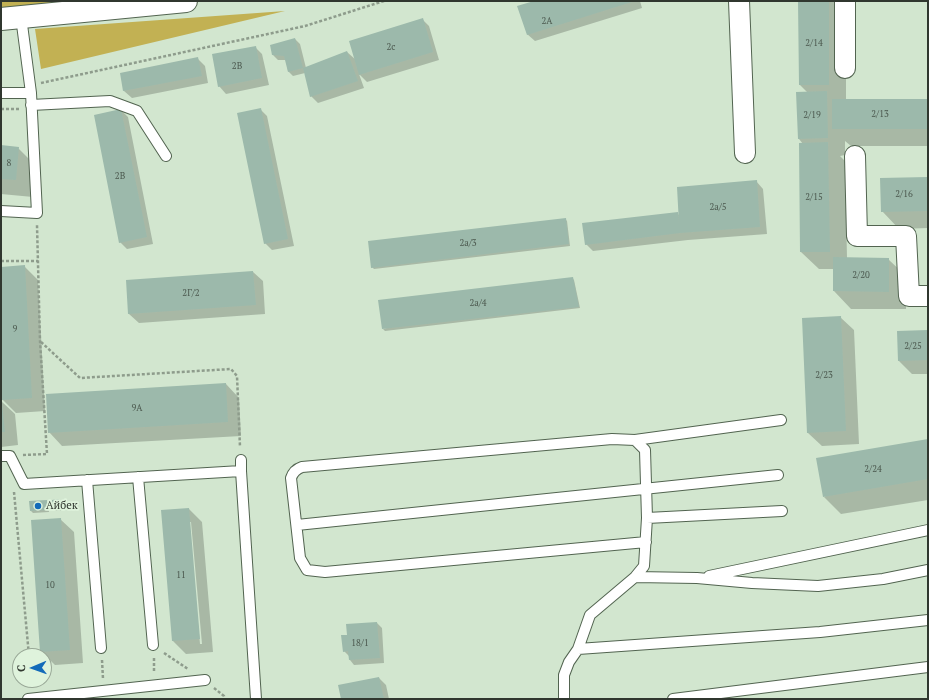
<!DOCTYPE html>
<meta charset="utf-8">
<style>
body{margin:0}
#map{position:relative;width:929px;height:700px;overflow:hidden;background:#d2e6cf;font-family:"PT Serif",serif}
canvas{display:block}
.frame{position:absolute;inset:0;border:2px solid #30372f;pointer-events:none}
.north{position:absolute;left:12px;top:648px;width:40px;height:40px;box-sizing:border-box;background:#dff3dc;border:1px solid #99a897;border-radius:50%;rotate:268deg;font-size:11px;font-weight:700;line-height:16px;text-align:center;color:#30372f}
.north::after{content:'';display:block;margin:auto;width:14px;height:18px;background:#136bb9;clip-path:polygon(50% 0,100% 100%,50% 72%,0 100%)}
</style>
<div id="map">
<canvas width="929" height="700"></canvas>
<div class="frame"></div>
<div class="north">С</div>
</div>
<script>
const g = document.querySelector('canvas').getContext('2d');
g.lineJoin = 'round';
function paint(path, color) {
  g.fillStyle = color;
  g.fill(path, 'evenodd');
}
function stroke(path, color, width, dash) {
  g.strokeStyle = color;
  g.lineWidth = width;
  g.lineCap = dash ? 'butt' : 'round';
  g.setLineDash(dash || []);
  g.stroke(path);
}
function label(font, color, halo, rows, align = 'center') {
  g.font = font + ' "PT Serif",serif';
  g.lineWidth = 3.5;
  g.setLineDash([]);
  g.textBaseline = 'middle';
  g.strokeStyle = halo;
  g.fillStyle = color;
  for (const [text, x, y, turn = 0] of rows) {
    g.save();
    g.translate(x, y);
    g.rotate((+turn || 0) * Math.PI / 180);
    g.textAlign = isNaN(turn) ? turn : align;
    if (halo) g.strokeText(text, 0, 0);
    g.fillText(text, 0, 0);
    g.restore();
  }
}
paint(new Path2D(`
 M1 1H67L1 8Z
 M285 11 41 69 35 29Z`), '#c2b153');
paint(new Path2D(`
 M537 1H640L642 8 535 41 527 34Z
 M799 1H846V100H928V146H851L845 141V155L840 156 845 161 847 258 888 259 906 276V309H851L834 291V269H819L801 252 803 144 799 139 808 93 800 85Z
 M422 19 429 26 439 60 367 82 359 74 364 88 318 103 311 96 305 73 293 76 288 71 286 60H278L273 55 295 39 300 44 306 68 347 52 356 60Z
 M255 47 262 54 269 85 226 94 219 86Z
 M197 58 205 66 208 83 132 98 124 91 121 74Z
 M260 109 267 116 294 246 272 250 265 243Z
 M121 110 128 117 153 244 127 249 120 242Z
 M1 146 18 148 36 166 33 197 1 194Z
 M928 178V228L899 229 882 211Z
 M756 181 763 189 767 234 688 240 593 251 586 244 677 213 680 216Z
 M565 219 567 221 570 246 374 269 372 267Z
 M25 267 38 280 45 411 16 413 2 399 1 372V268Z
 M253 272 263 281 265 314 139 323 129 314 127 281Z
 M572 278 574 280 580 308 385 331 383 329Z
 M840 317 854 330 859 444 822 446 808 433Z
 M928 331V374H912L899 361Z
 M226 384 239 398 241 436 62 446 49 432Z
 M1 401 15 414 18 445 1 447Z
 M928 440V500L841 514 824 497Z
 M58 500 60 503 61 511H56L53 509V501Z
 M46 501 48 503 49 512 33 513 31 511 30 502Z
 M189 509 202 522 213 652 186 654 173 641ZM189 522H191L202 644H200Z
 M60 519 74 532 83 663 55 665 41 651Z
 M377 623 382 628 384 663 354 665 350 660 349 656 344 651 348 636Z
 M379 678 386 685 389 699H342Z`), '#0003');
paint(new Path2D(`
 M534 1H635L527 35 517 6Z
 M798 1H829V85H799Z
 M423 18 433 52 359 75 349 41Z
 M295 38 303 68 288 72 284 56 272 55 270 45Z
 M256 46 262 78 218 87 212 54Z
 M347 51 358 81 310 97 303 68Z
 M198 57 202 76 123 91 120 73Z
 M827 91 828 138 798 139 796 92Z
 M832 99H928V129H832Z
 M261 108 288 239 264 244 237 113Z
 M121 109 147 237 119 243 94 115Z
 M828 142 830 252H800L799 143Z
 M1 145 19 147 16 180 1 179Z
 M928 177V211L881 212 880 178Z
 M757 180 760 227 680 233 585 245 582 223 678 212 679 224 677 187Z
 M566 218 569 244 371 268 368 241Z
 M833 257 889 258V292L833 291Z
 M25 265 32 398 2 400 1 267Z
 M253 271 256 305 128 314 126 280Z
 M573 277 579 307 382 329 378 300Z
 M841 316 846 431 807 433 802 318Z
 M928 330V360L898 361 897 331Z
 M226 383 228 422 48 433 46 394Z
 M1 404H2L5 432H1Z
 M928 439V479L823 497 816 458Z
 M59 499V509H52V500Z
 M47 500V510L30 511 29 501Z
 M189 508 200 639 172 641 161 510Z
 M61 518 70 650 40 652 31 520Z
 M377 622 380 658 349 660 348 651 343 652 341 635H347L346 624Z
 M379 677 384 699H341L338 685Z`), '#9cb9ab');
const lane = new Path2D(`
 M1 93H31
 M31 105 110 101 137 111 166 156
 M1 211 37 213 31 93 21 17
 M635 440 781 420
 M1 456H10L24 484 241 471V460
 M241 471 256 699
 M138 477 153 645
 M87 480 101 648
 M647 518 782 511
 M297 525 778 475
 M709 576 928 530
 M635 577 697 578 752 583 818 586 883 579 928 570
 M578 649 820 632 928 620
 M28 699 205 680
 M564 699V675L569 662 578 649 590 615 635 577 644 566 647 518 645 450 635 440 612 439 302 467C296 469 293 472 291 478L300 558 307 570 325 572 646 542
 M673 699 928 667`);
const street = new Path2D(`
 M739 1 745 153
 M845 1V68
 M855 156 857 236H906L909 296H928`);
const primary = new Path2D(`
 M1 19 186 1`);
stroke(lane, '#526450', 12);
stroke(street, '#526450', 22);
stroke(primary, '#526450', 24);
stroke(new Path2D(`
 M41 83 305 26 384 1
 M1 109H19
 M1 261H38
 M41 342 80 378 231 369 237 376 240 447
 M23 455 47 454 40 341 37 225
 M14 492 29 656
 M164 653 188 669
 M154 658V673
 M102 660 103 679
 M31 680V686
 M214 688 224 696V699`), '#8e9c8c', 2.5, [3, 2]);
stroke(lane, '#fff', 10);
stroke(street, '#fff', 20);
stroke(primary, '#fff', 22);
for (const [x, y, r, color] of [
 [38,506,4,"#136bb9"]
]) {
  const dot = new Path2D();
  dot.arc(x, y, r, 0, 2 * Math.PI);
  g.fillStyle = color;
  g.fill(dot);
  stroke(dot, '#dff3dc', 1.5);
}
label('9px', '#4b584e', null, [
 ["2А",547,21],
 ["2/14",814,43],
 ["2с",391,47],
 ["2В",237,66],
 ["2/13",880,114],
 ["2/19",812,115],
 ["8",9,163],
 ["2В",120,176],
 ["2/16",904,194],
 ["2/15",814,197],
 ["2а/5",718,207],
 ["2а/3",468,243],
 ["2/20",861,275],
 ["2Г/2",191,293],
 ["2а/4",478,303],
 ["9",15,329],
 ["2/25",913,346],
 ["2/23",824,375],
 ["9А",137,408],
 ["2/24",873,469],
 ["11",181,575],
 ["10",50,585],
 ["18/1",360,643]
]);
label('11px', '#30372f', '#dff3dc', [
 ["Айбек",46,506]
], 'left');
</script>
